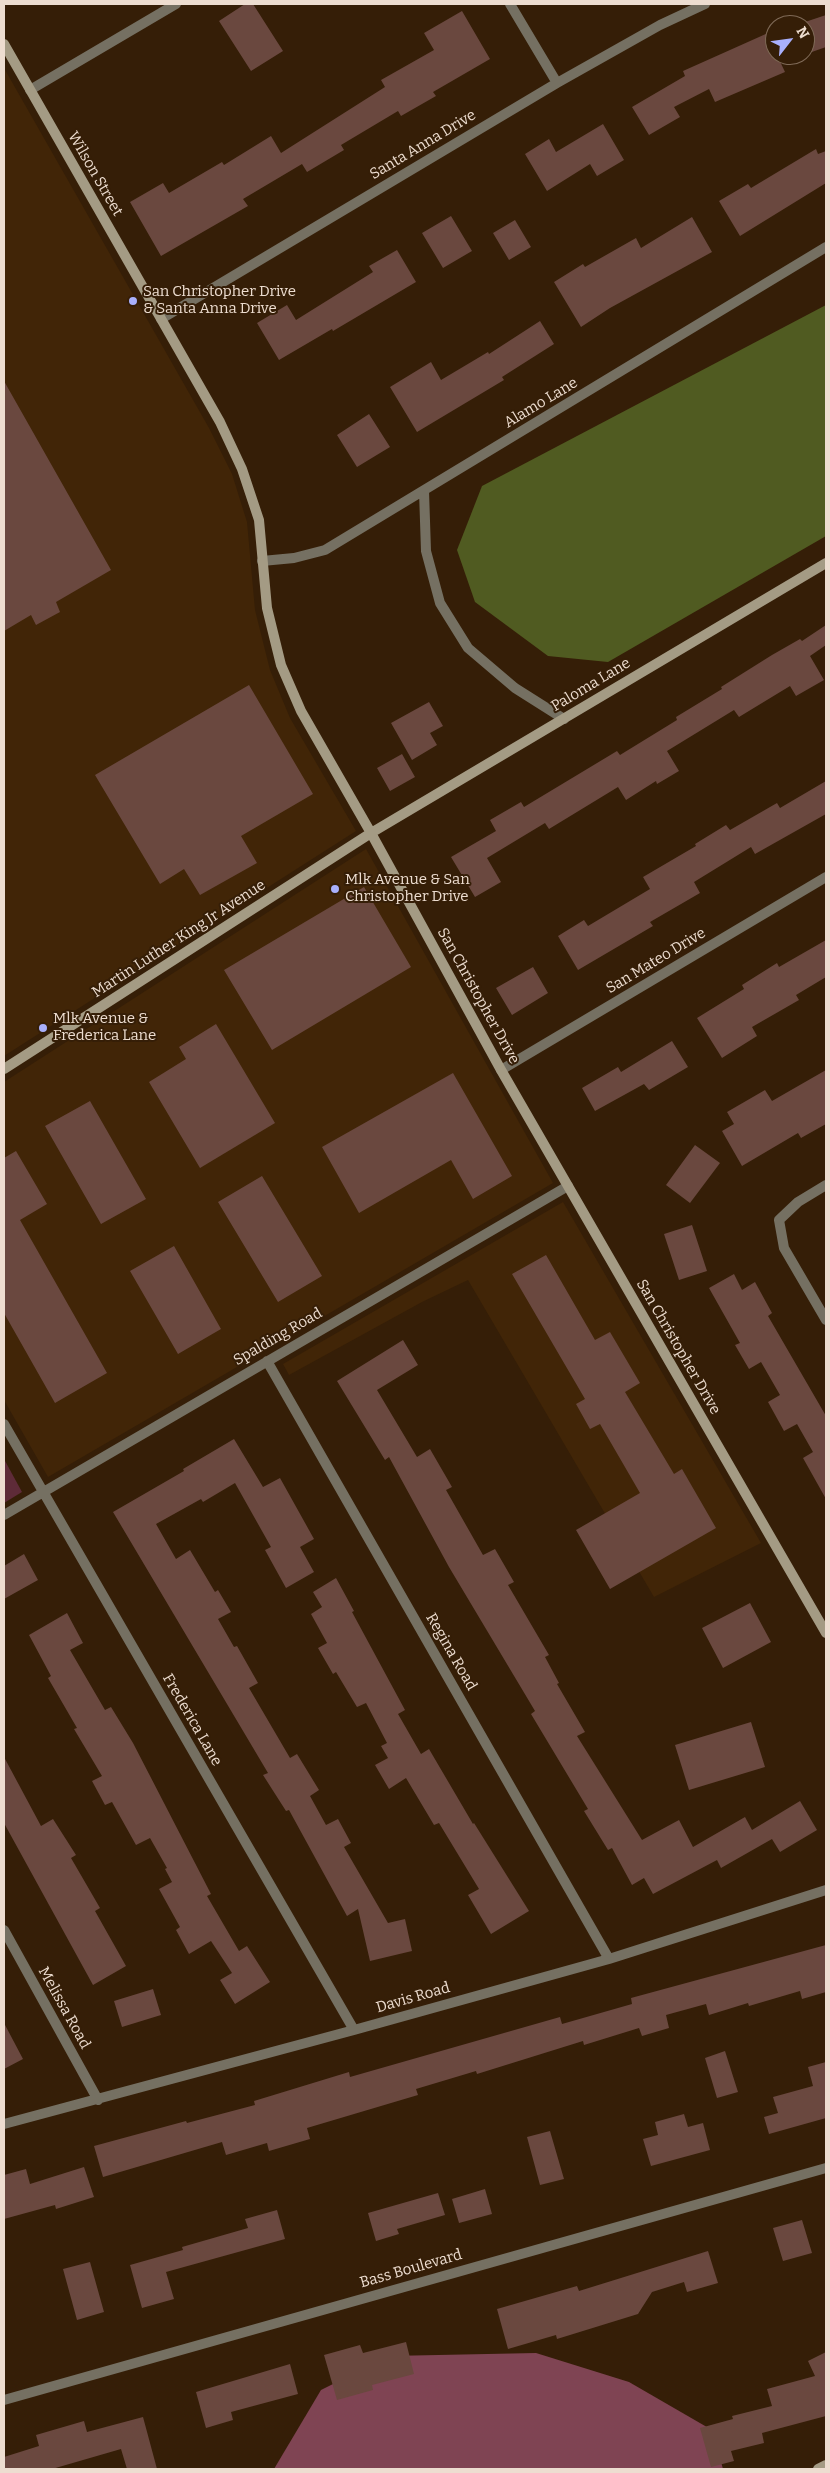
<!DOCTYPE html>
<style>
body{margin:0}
#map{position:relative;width:830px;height:2473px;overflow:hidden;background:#351e07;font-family:Bitter,serif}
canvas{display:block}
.frame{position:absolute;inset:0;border:5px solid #edddd0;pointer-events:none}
.north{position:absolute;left:765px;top:15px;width:50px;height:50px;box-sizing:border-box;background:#351e07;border:1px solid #7f6a57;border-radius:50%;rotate:60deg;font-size:14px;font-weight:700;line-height:20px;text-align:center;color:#edddd0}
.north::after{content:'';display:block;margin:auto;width:18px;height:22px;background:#a9b0fc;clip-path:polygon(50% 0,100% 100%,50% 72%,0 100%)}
</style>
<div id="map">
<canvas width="830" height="2473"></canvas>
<div class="frame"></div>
<div class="north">N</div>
</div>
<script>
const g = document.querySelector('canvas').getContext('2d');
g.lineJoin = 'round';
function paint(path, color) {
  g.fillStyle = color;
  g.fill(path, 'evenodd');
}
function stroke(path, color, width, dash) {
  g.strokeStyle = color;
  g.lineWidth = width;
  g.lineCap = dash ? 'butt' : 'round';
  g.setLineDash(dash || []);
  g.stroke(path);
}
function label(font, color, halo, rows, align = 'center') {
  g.font = font + ' Bitter,serif';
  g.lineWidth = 4;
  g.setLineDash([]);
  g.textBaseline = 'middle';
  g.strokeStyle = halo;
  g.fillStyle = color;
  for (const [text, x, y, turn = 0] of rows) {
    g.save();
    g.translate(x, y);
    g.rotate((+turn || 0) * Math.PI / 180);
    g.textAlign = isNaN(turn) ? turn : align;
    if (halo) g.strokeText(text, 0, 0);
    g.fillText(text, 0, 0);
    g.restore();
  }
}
paint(new Path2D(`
 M4 68 209 428 232 474 247 522 255 610 270 670 290 718 356 831 4 1056Z
 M366 849 553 1183 48 1477 4 1400V1082Z
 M563 1202 761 1543 654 1597 468 1280 422 1302 289 1375 283 1364Z`), '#412507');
paint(new Path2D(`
 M4 1459 22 1492 4 1503Z`), '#5e2b38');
paint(new Path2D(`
 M536 2353 629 2382 712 2430 723 2469H274L321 2390 389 2356Z`), '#7f4453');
paint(new Path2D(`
 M826 305V536L608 662 548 656 475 602 457 550 482 486Z`), '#505b21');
paint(new Path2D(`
 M245 4H253L283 51 251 71 219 21Z
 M462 11 490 59 433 92 436 96 401 116 398 111 341 145 344 150 307 172 302 164 243 199 248 206 161 256 130 202 163 183 169 193 222 162 224 165 271 136 281 153 385 87 381 80 434 50 424 33Z
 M826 15V47L809 53 805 41V22Z
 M768 33 775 55H777L785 72 715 102 709 89 674 107 680 117 649 135 632 107 685 76 683 71Z
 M603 124 624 160 597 176 590 164 547 191 525 154 549 139 556 152Z
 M816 149 818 154 826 151V183L740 236 719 201 748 184 751 188Z
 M451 216 472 251 443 268 422 233Z
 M692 217 712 252 610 308 581 327 554 282 583 264 585 267 636 238 641 248Z
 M515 220 531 247 509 260 493 233Z
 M397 250 416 282 333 331 332 329 279 360 257 323 287 305 296 320 373 272 369 266Z
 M540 321 554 344 502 377 504 380 417 432 390 387 431 362 441 380 488 352 489 354Z
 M4 381 111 570 56 602 60 612 36 625 31 615 4 631Z
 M369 414 390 447 357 467 337 435Z
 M826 625V645L810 656 824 680 796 696 790 686 739 717 734 710 667 751 679 771 657 784 656 781 626 800 618 787 549 829 545 823 487 858 501 882 475 897 451 857 496 831 490 820 521 802 524 807 617 751 620 755 677 720 676 717 722 689 721 687 772 655 800 639 802 641Z
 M249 685 313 794 241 836 257 863 200 895 184 869 160 884 95 775Z
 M429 702 443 726 430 733 437 745 412 760 391 723Z
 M402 754 415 777 390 791 377 768Z
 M826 781V814L755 854 751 847 694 882 700 893 650 922 653 926 578 970 558 936 584 920 588 926 650 889 643 877 696 846 695 844 726 825 730 830 777 803 780 808Z
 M364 887 411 967 272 1050 224 970Z
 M826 940V977L796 995 799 1000 752 1027 757 1036 722 1058 697 1018 744 989 742 985 777 963 779 967Z
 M533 967 548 993 512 1015 496 988Z
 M216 1024 275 1123 200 1168 149 1082 186 1059 179 1047Z
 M672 1041 688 1067 649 1090 644 1084 595 1111 582 1088 618 1067 621 1072Z
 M826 1070V1124L801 1138 798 1133 742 1166 722 1131 734 1124 727 1112 765 1090 772 1101Z
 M453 1073 512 1176 473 1199 451 1160 359 1213 322 1147Z
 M90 1101 146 1199 101 1224 45 1126Z
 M695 1145 720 1163 690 1203 666 1185Z
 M16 1151 47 1204 20 1220 107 1373 55 1403 4 1313V1158Z
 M262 1176 322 1276 278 1302 218 1202Z
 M692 1225 707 1271 679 1280 664 1234Z
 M174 1246 221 1329 178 1354 130 1271Z
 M546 1255 595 1340 610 1332 640 1383 625 1392 674 1474 682 1469 716 1528 610 1589 576 1530 640 1493 600 1424 590 1429 576 1404 585 1399 512 1274Z
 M734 1274 742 1290 755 1282 772 1313 768 1316 826 1416V1499L803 1458 813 1452 797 1424 784 1431 768 1402 780 1395 761 1362 749 1369 735 1345 740 1343 709 1288Z
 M403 1340 418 1365 377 1390 417 1457 430 1449 452 1487 446 1490 483 1555 495 1549 514 1582 508 1585 549 1655 545 1657 559 1683 557 1684 585 1732 577 1736 642 1840 679 1820 693 1847 745 1817 752 1830 800 1801 817 1830 780 1852 772 1839 721 1868 717 1860 653 1894 644 1878 632 1885 612 1848 608 1850 584 1811 588 1809 531 1714 535 1711 449 1567 389 1457 385 1460 337 1381Z
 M234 1439 263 1487 280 1478 314 1539 300 1547 314 1572 286 1588 265 1550 271 1547 235 1483 203 1502 201 1499 156 1524 176 1559 190 1550 215 1592 218 1590 231 1612 218 1619 234 1647 237 1646 258 1683 249 1688 290 1758 297 1754 319 1790 310 1796 326 1825 338 1819 351 1843 344 1847 388 1923 405 1919 412 1951 370 1961 358 1909 347 1916 289 1810 286 1811 263 1775 268 1773 113 1512 184 1471 183 1469Z
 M24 1554 38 1580 4 1599V1566Z
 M336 1578 354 1611 352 1612 405 1710 398 1714 421 1754 429 1749 473 1824 474 1823 529 1911 491 1934 468 1895 479 1889 439 1823 434 1825 406 1778 389 1789 375 1765 388 1758 381 1746 387 1743 366 1703 357 1707 336 1672 333 1674 318 1648 327 1643 311 1614 322 1607 313 1592Z
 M750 1603 771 1642 723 1668 702 1628Z
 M67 1613 83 1643 70 1650 105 1710 111 1707 133 1743 211 1894 207 1896 239 1951 247 1946 270 1982 235 2004 220 1980 232 1973 211 1941 189 1954 176 1930 180 1927 159 1889 172 1882 165 1869 167 1868 150 1838 136 1845 112 1802 105 1805 92 1781 102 1776 74 1729 77 1728 48 1678 51 1676 29 1635Z
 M751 1722 765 1767 689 1790 675 1745Z
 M4 1757 41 1826 53 1819 76 1855 71 1858 100 1908 95 1911 126 1966 93 1985 4 1823Z
 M826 1945V1992L802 1999 800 1991 749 2006 748 2003 709 2015 706 2004 666 2015 669 2028 642 2036 639 2028 584 2045 583 2041 477 2074 476 2071 416 2089 418 2095 307 2128 310 2139 269 2151 267 2143 226 2155 222 2142 103 2177 94 2146 186 2121 187 2123 255 2105 254 2101 349 2072 350 2077 560 2017 562 2024 632 2004 631 1998Z
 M153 1989 161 2015 122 2027 114 2001Z
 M4 2023 23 2059 4 2069Z
 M725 2051 738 2092 717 2098 705 2058Z
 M826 2062V2118L769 2134 764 2117 778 2113 773 2097 813 2086 808 2067Z
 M684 2114 688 2127 703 2123 710 2150 651 2166 643 2139 658 2135 655 2122Z
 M550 2131 564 2179 540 2185 527 2137Z
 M84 2167 94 2197 56 2209 55 2205 4 2219V2175L26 2169 30 2184Z
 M485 2189 492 2214 459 2223 452 2199Z
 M438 2193 445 2215 397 2229 399 2234 376 2241 368 2213Z
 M277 2210 285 2239 166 2272 174 2299 142 2308 130 2265 183 2250 182 2247 248 2228 245 2219Z
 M802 2220 812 2253 783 2261 773 2228Z
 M708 2251 718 2283 687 2292 684 2282 652 2292 638 2314 557 2339 556 2335 508 2349 497 2309 577 2286 579 2291Z
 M90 2262 104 2312 77 2320 63 2269Z
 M406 2342 414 2374 372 2385 373 2390 337 2400 324 2355 360 2345 363 2353Z
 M826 2352V2416L762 2433 764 2443 731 2451 734 2461 711 2467 700 2428 733 2419 732 2416 772 2406 767 2389 815 2376 808 2361Z
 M290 2364 298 2394 231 2412 233 2420 206 2428 196 2392Z
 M143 2417 157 2469H127L121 2449 52 2469H4V2457L39 2446 36 2435 84 2421 87 2432Z`), '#6a483f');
stroke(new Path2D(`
 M510 4 557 83
 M30 90 176 4
 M161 319 557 83 660 25 705 4
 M424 491 426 551 440 603 468 648 515 688 564 719
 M262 561 294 558 325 550 826 247
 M501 1070 826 877
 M826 1185 798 1202 779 1220 784 1248 826 1320
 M267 1361 609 1959
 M4 1424 354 2030
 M4 1515 568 1186
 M4 1930 98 2100
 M4 2124 354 2030 609 1959 826 1890
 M4 2400 826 2168`), '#757062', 10);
stroke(new Path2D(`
 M4 44 220 422 242 469 259 520 267 608 281 665 301 711 371 833 501 1070 826 1633
 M4 1069 371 833 826 563
 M818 2469 826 2465`), '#a49b84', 10);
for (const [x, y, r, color] of [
 [133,301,5,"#a9b0fc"],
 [335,889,5,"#a9b0fc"],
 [43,1028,5,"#a9b0fc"]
]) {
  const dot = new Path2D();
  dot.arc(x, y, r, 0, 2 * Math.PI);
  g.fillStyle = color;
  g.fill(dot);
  stroke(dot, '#351e07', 2);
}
label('15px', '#edddd0', '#351e07', [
 ["Santa Anna Drive",423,145,-31],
 ["Wilson Street",95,174,60],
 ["Alamo Lane",541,403,-31],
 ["Paloma Lane",591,685,-31],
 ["Martin Luther King Jr Avenue",179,939,-33],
 ["San Mateo Drive",656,961,-31],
 ["San Christopher Drive",478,996,61],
 ["Spalding Road",278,1337,-30],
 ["San Christopher Drive",678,1347,60],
 ["Regina Road",451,1652,60],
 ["Frederica Lane",192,1720,60],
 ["Davis Road",413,1998,-16],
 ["Melissa Road",64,2008,61],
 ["Bass Boulevard",411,2269,-16]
]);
label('15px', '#edddd0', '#351e07', [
 ["San Christopher Drive",143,292],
 ["& Santa Anna Drive",143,309],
 ["Mlk Avenue & San",345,880],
 ["Christopher Drive",345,897],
 ["Mlk Avenue &",53,1019],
 ["Frederica Lane",53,1036]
], 'left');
</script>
